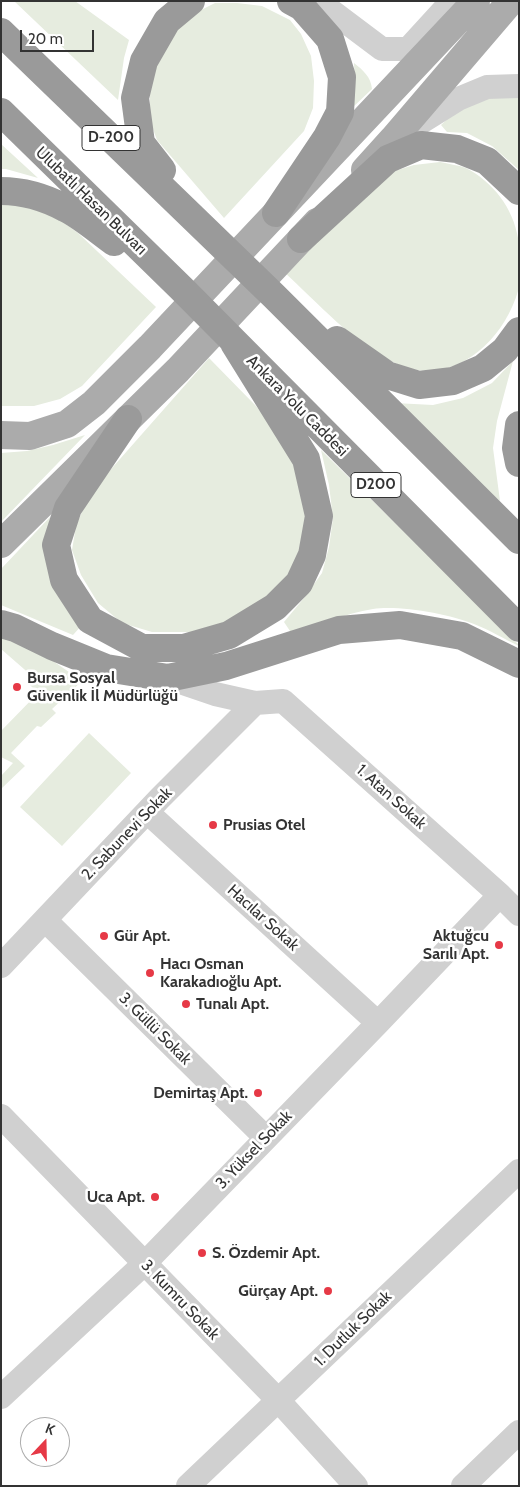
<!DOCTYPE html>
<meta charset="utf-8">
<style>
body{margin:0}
#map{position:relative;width:520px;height:1487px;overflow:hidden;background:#fff;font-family:Cabin,sans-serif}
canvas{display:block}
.frame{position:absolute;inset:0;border:2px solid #333;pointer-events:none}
.north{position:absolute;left:20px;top:1417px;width:50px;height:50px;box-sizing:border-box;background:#fff;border:1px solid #adadad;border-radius:50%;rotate:21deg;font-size:14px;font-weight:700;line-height:20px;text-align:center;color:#333}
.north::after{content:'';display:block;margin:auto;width:18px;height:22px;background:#e63946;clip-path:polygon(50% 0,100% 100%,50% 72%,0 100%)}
.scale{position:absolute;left:20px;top:30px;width:74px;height:22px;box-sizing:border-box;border:2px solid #333;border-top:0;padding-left:6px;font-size:15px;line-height:18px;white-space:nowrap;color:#333;-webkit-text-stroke:4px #fff;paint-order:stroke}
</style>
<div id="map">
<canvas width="520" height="1487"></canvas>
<div class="frame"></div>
<div class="north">K</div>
<div class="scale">20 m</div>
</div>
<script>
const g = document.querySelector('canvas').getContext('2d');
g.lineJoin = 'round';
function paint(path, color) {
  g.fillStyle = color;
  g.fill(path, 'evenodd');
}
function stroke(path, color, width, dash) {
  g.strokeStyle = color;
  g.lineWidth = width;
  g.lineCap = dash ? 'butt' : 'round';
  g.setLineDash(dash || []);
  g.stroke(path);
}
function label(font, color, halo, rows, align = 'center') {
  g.font = font + ' Cabin,sans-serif';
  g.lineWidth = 5;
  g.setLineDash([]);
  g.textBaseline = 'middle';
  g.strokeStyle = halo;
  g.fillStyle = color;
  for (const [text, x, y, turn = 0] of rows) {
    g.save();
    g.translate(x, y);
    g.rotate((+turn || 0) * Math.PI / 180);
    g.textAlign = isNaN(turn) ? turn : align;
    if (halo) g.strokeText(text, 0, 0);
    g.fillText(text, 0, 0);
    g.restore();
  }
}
paint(new Path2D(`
 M14 1H75L129 40 124 58 118 100Z
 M215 3H237L262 6 290 20 301 34 311 56 314 81 313 108 304 131 224 218 157 140 150 121V91L157 53 170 34 191 15Z
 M354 63C363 70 371 77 372 89L351 109 355 87Z
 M519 92V170L492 146 467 133 447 132 441 125 456 111 484 97Z
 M1 144 38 178 6 169H1Z
 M440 162C448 164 458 165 466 168 493 182 513 208 518 238 520 247 519 256 519 265 519 273 520 283 518 291 503 343 450 390 395 363 354 344 317 302 284 272L391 172 414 165Z
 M1 200 52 214 78 233 156 307 82 386 60 399 34 406H1Z
 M209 358 256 406 290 448 305 485 307 527 292 580 233 621 195 632H152L122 623 98 603 81 575 72 550 76 526 90 493Z
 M513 361 497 421 493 448 500 501 467 474 395 403 433 405 463 398 492 383Z
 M85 435 1 522V453L27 451 53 445Z
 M321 450 519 645V646C504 639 490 630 474 624 449 614 399 605 373 609 345 614 319 624 292 634L284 622 304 598 322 573 329 547 333 518 329 485Z
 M50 517 47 536 82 625 73 635 1 605V569Z
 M1 631 53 661 82 681 52 709 56 713 41 727 37 726 11 753 25 766 1 789V776L13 763 1 757V731L38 693 27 682 32 676 1 649Z
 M89 733 131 773 62 846 20 807Z`), '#e6ecdf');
stroke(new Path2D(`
 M318 1 382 49H408L452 1
 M405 132 458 99 487 87 519 86
 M168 678 215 694 255 703 283 701 500 895 519 914
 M147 812 378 1023
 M45 920 266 1138
 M1 966 160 798 255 703
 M1 1116 278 1400 356 1486
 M1 1397 145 1263 378 1023 500 895
 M188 1486 519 1171
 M463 1486 519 1432`), '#d0d0d0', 24);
stroke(new Path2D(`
 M365 170 393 139 511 1
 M1 435 30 436 67 424 94 403 150 347 476 1
 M1 544 178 370 317 222`), '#ababab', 28);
stroke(new Path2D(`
 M1 32 274 296 519 540
 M1 112 182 289 519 628
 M162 170 141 143 135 98 144 61 167 21 191 1
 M1 191C23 191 46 198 65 208 80 215 100 232 114 242
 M276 213 327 137 340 112 342 77 330 39 302 7 291 1
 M301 239 388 159 421 145 457 149 487 161 519 191
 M337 340 387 375 419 385 453 381 483 368 505 350 519 331
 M128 419 68 508 56 545 64 580 90 620 142 648H184L229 635 275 607 299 583 312 555 319 516 306 459 234 343
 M519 425 516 448 519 463
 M1 624 15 628 52 646 106 668 168 678 226 666 339 630 400 625 462 636 519 664`), '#9a9a9a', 28);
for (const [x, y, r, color] of [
 [17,687,5,"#e63946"],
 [213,825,5,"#e63946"],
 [104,936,5,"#e63946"],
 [499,945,5,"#e63946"],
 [150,973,5,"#e63946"],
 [186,1004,5,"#e63946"],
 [258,1093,5,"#e63946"],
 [155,1197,5,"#e63946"],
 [202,1253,5,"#e63946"],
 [328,1291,5,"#e63946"]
]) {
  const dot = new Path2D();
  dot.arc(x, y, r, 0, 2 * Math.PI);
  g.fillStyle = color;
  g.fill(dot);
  stroke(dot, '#fff', 2);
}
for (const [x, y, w] of [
 [111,138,58],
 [376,485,50]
]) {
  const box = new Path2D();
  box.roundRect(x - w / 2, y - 12.5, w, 25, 4);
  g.fillStyle = '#fff';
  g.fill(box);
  stroke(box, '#333', 1);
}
label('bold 15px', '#333', null, [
 ["D-200",111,138],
 ["D200",376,485]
]);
label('16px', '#333', '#fff', [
 ["Ulubatlı Hasan Bulvarı",91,201,44],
 ["Ankara Yolu Caddesi",297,406,45],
 ["1. Atan Sokak",391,797,42],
 ["2. Sabunevi Sokak",127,834,-46],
 ["Hacılar Sokak",263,918,42],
 ["3. Güllü Sokak",155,1029,45],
 ["3. Yüksel Sokak",254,1150,-46],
 ["3. Kumru Sokak",180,1300,46],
 ["1. Dutluk Sokak",353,1329,-44]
]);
label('bold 16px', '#333', '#fff', [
 ["Bursa Sosyal",27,678],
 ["Güvenlik İl Müdürlüğü",27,696],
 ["Prusias Otel",223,825],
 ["Gür Apt.",114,936],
 ["Aktuğcu",489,936,"right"],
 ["Sarılı Apt.",489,954,"right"],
 ["Hacı Osman",160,964],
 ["Karakadıoğlu Apt.",160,982],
 ["Tunalı Apt.",196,1004],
 ["Demirtaş Apt.",248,1093,"right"],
 ["Uca Apt.",145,1197,"right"],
 ["S. Özdemir Apt.",212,1253],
 ["Gürçay Apt.",318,1291,"right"]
], 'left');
</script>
